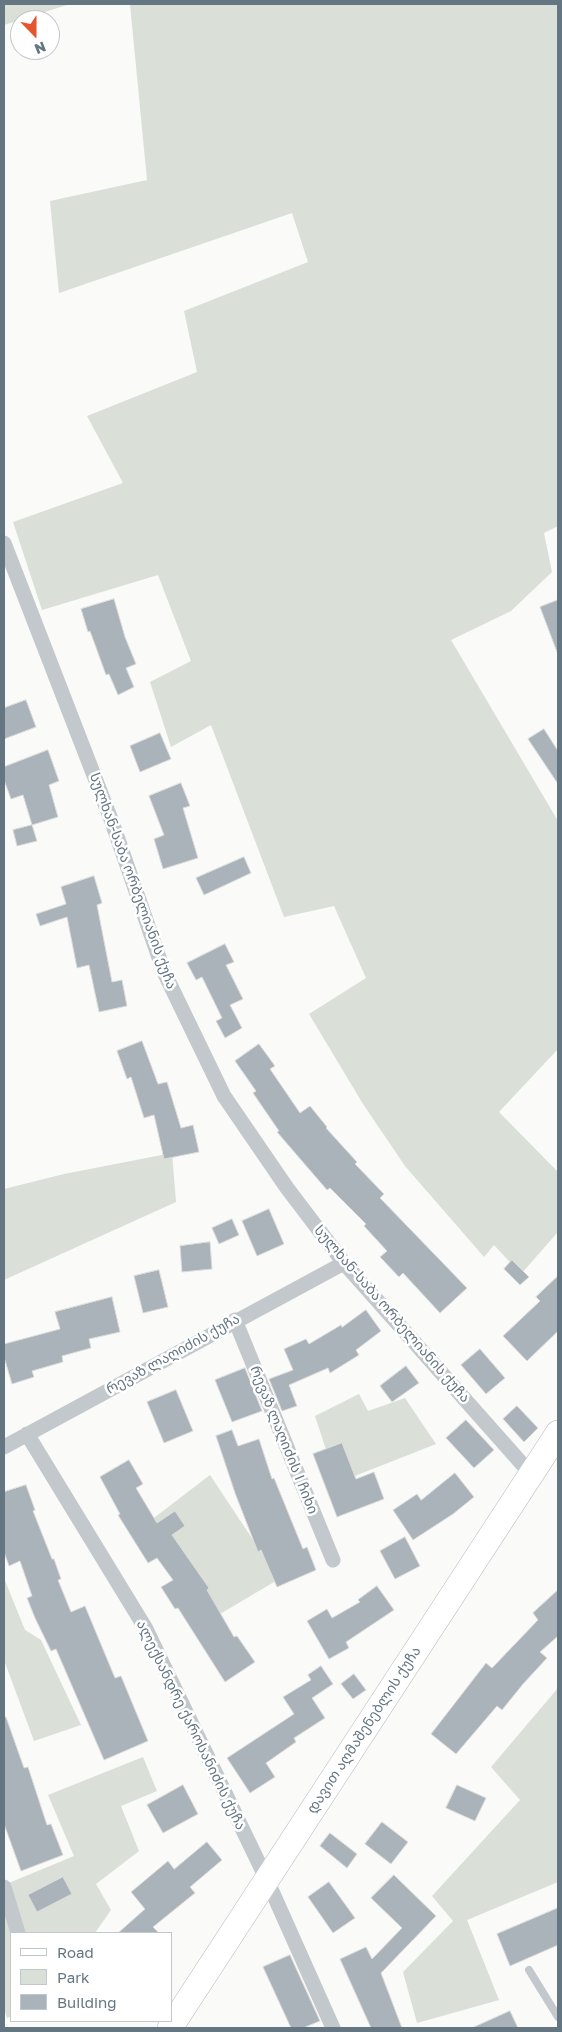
<!DOCTYPE html>
<meta charset="utf-8">
<style>
body{margin:0}
#map{position:relative;width:562px;height:2032px;overflow:hidden;background:#fafaf8;font-family:"Golos Text",sans-serif}
canvas{display:block}
.frame{position:absolute;inset:0;border:5px solid #657683;pointer-events:none}
.legend{position:absolute;left:10px;top:1932px;width:162px;height:90px;box-sizing:border-box;background:#fff;border:1px solid #c1c8cd;margin:0;padding:6px 9px;list-style:none;font-size:15px;color:#657683}
.legend li{display:flex;align-items:center;gap:10px;height:25px}
.legend b{width:25px;border:1px solid #c1c8cd}
.north{position:absolute;left:10px;top:10px;width:50px;height:50px;box-sizing:border-box;background:#fff;border:1px solid #c1c8cd;border-radius:50%;rotate:158deg;font-size:14px;font-weight:700;line-height:20px;text-align:center;color:#657683}
.north::after{content:'';display:block;margin:auto;width:18px;height:22px;background:#e4572e;clip-path:polygon(50% 0,100% 100%,50% 72%,0 100%)}
</style>
<div id="map">
<canvas width="562" height="2032"></canvas>
<div class="frame"></div>
<ul class="legend">
<li><b style="height:6px;background:#fff"></b>Road</li>
<li><b style="height:14px;background:#dadfd7"></b>Park</li>
<li><b style="height:14px;background:#aab3b9"></b>Building</li>
</ul>
<div class="north">N</div>
</div>
<script>
const g = document.querySelector('canvas').getContext('2d');
g.lineJoin = 'round';
function paint(path, color) {
  g.fillStyle = color;
  g.fill(path, 'evenodd');
}
function stroke(path, color, width, dash) {
  g.strokeStyle = color;
  g.lineWidth = width;
  g.lineCap = dash ? 'butt' : 'round';
  g.setLineDash(dash || []);
  g.stroke(path);
}
function label(font, color, halo, rows, align = 'center') {
  g.font = font + ' "Golos Text","Noto Sans Georgian",sans-serif';
  g.lineWidth = 5;
  g.setLineDash([]);
  g.textBaseline = 'middle';
  g.strokeStyle = halo;
  g.fillStyle = color;
  for (const [text, x, y, turn = 0] of rows) {
    g.save();
    g.translate(x, y);
    g.rotate((+turn || 0) * Math.PI / 180);
    g.textAlign = isNaN(turn) ? turn : align;
    if (halo) g.strokeText(text, 0, 0);
    g.fillText(text, 0, 0);
    g.restore();
  }
}
paint(new Path2D(`
 M4 4H70L4 25Z
 M130 4H558V526L544 533 552 572 511 611 451 640 558 821V1049L499 1112 558 1172V1232L521 1274 494 1245 484 1257 405 1166 363 1104 309 1014 366 978 334 906 284 917 211 725 171 747 150 682 191 661 158 575 42 610 13 522 123 483 87 416 197 372 184 311 308 262 292 213 59 293 50 201 147 180Z
 M172 1153 176 1202 4 1280V1189L64 1174Z
 M359 1394 368 1411 405 1398 436 1444 337 1483 315 1416Z
 M210 1475 279 1579 215 1617 146 1524Z
 M4 1578 25 1630 41 1640 81 1725 34 1741 4 1660Z
 M558 1688V1882L467 1920 499 2000 417 2023 403 1972 453 1921 432 1896 520 1800 491 1767Z
 M143 1757 157 1791 121 1806 139 1851 96 1884 111 1910 95 1933H11V2016L7 2018 4 2009V1885L74 1856 48 1795Z`), '#dadfd7');
const building = new Path2D(`
 M114 599 125 637 136 664 126 668 134 687 118 695 109 674 106 675 90 631 88 632 81 609Z
 M558 600V652H557L540 607Z
 M26 700 36 727 4 739V708Z
 M544 729 558 751V784L528 739Z
 M160 733 171 759 140 772 130 746Z
 M48 750 59 781 49 785 58 817 32 825 23 795 11 799 4 780V767Z
 M181 783 190 806 183 808 198 858 163 869 154 839 164 835 149 796Z
 M32 825 37 841 17 846 13 830Z
 M244 857 251 873 204 895 196 878Z
 M94 876 102 903 97 905 112 982 122 980 127 1006 99 1012 89 965 77 968 67 917 40 926 36 914 66 904 61 887Z
 M225 944 234 962 226 965 243 999 230 1005 242 1028 225 1038 216 1021 222 1018 202 977 196 980 187 963Z
 M142 1041 158 1084 167 1082 181 1128 193 1125 199 1152 164 1159 154 1115 144 1118 131 1077 127 1079 117 1051Z
 M259 1044 275 1066 270 1069 300 1113 310 1106 327 1127 326 1128 357 1162 355 1164 384 1194 380 1198 467 1288 440 1313 403 1273 399 1277 380 1257 387 1251 364 1226 366 1224 330 1188 327 1190 277 1132 279 1131 253 1093 256 1091 235 1061Z
 M269 1209 284 1244 257 1256 242 1221Z
 M232 1219 239 1235 219 1244 212 1228Z
 M210 1242 212 1269 182 1272 180 1246Z
 M512 1260 529 1277 520 1285 504 1269Z
 M159 1270 168 1307 143 1313 134 1276Z
 M558 1276V1331L527 1361 503 1336 540 1301 536 1297Z
 M112 1297 120 1332 89 1339 91 1348 62 1356 63 1362 32 1371 34 1377 12 1384 4 1357V1344L60 1329 55 1312Z
 M366 1310 381 1331 356 1350 359 1355 330 1373 328 1368 289 1385 297 1406 282 1411 269 1379 293 1370 284 1349 306 1339 309 1344 341 1325 342 1327Z
 M480 1349 505 1378 486 1394 461 1365Z
 M406 1366 419 1383 392 1402 380 1386Z
 M245 1368 262 1411 232 1422 215 1380Z
 M176 1390 193 1431 164 1443 147 1402Z
 M517 1406 538 1428 524 1442 503 1419Z
 M466 1420 494 1450 474 1468 446 1438Z
 M232 1430 238 1446 259 1439 272 1479 274 1478 303 1549 307 1547 316 1570 277 1587 261 1550 258 1552 235 1493 216 1436Z
 M342 1443 356 1479 374 1472 384 1499 337 1517 313 1454Z
 M129 1460 143 1484 136 1488 157 1523 175 1511 185 1526 172 1535 209 1588 207 1590 234 1637 237 1636 255 1662 225 1682 178 1608 175 1609 161 1587 173 1580 157 1558 148 1563 118 1515 120 1514 100 1477Z
 M455 1473 474 1497 453 1514 413 1540 393 1510 417 1494 421 1500Z
 M26 1485 35 1510 33 1511 52 1559H54L61 1579 58 1580 71 1612 85 1606 115 1678 121 1676 148 1741 104 1760 56 1649 51 1651 35 1618 27 1598 32 1596 20 1561 9 1566 4 1552V1492Z
 M405 1537 420 1566 395 1579 380 1551Z
 M377 1586 394 1610 346 1642 349 1648 329 1659 307 1621 327 1609 332 1618 360 1602 358 1600Z
 M558 1590V1636L540 1652 547 1658 523 1684 502 1710 497 1706 456 1754 431 1734 486 1663 492 1668 538 1620 533 1613Z
 M321 1666 333 1684 312 1698 325 1718 294 1738 296 1742 266 1763 275 1777 250 1793 227 1758 294 1714 283 1697 311 1680 308 1675Z
 M354 1674 366 1690 353 1699 341 1684Z
 M4 1717H6L24 1768 28 1767 47 1825 51 1824 63 1855 21 1871 4 1824Z
 M183 1785 198 1814 163 1833 147 1805Z
 M457 1785 486 1798 475 1821 446 1808Z
 M382 1822 408 1842 391 1864 365 1844Z
 M330 1833 357 1854 347 1868 320 1846Z
 M207 1842 222 1860 190 1887 195 1893 153 1927 159 1933H118L145 1909 131 1892 168 1861 174 1869Z
 M394 1875 436 1916 381 1973 402 2028H371L340 1959 366 1947 372 1959 402 1928 371 1898Z
 M63 1877 72 1894 37 1912 28 1895Z
 M329 1882 355 1918 333 1933 308 1897Z
 M558 1908V1945L510 1966 497 1934Z
 M290 1955 320 2021 303 2028H291L263 1967Z
 M510 2011 518 2028H472Z`);
paint(building, '#aab3b9');
stroke(building, '#dcdcda', 1);
const primary = new Path2D(`
 M170 2028 558 1433`);
stroke(primary, '#b5babe', 26);
stroke(new Path2D(`
 M529 1970 558 2017`), '#c3c8cc', 8);
stroke(new Path2D(`
 M4 543 112 822 164 972 224 1096 287 1188 344 1263 531 1474
 M235 1320 333 1560
 M27 1434 146 1629 267 1880 333 2028
 M4 1447 344 1263
 M4 1887 18 1933`), '#c3c8cc', 15);
stroke(primary, '#fff', 25);
label('14px', '#657683', '#fff', [
 ["სულხან-საბა ორბელიანის ქუჩა",133,881,70],
 ["სულხან-საბა ორბელიანის ქუჩა",392,1314,49],
 ["რევაზ ლაღიძის ქუჩა",173,1354,-29],
 ["რევაზ ლაღიძის I ჩიხი",284,1440,68],
 ["ალექსანდრე ქაროსანიძის ქუჩა",191,1725,64],
 ["დავით აღმაშენებლის ქუჩა",364,1730,-57]
]);
</script>
